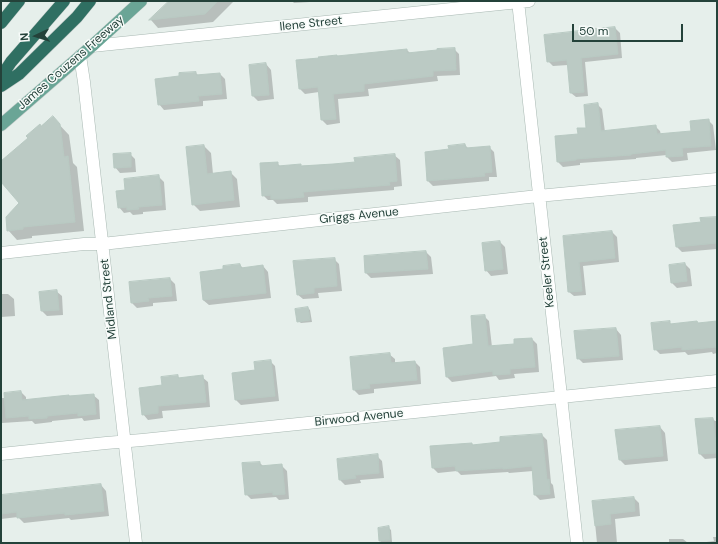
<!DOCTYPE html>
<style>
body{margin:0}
#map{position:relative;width:718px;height:544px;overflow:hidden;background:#e6efeb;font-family:"DM Sans",sans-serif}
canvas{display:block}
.frame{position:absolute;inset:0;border:2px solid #24423a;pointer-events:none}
.north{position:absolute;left:16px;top:16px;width:40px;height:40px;-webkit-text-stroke:3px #f7fbf9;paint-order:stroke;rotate:266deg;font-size:11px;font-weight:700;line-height:16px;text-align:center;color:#24423a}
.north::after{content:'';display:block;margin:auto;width:14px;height:18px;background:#24423a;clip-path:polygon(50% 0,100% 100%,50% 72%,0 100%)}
.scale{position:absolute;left:572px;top:24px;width:111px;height:18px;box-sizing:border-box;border:2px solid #24423a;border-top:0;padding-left:5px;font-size:12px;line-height:14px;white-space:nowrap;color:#24423a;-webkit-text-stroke:3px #f7fbf9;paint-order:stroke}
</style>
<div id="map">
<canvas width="718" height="544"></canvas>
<div class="frame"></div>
<div class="north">N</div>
<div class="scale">50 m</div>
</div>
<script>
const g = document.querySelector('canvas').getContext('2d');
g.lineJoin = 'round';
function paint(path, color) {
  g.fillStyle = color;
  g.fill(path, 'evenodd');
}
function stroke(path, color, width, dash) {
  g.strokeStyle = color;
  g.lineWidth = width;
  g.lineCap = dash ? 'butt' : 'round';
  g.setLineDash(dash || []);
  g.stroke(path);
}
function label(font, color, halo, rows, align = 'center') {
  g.font = font + ' "DM Sans",sans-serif';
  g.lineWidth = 3;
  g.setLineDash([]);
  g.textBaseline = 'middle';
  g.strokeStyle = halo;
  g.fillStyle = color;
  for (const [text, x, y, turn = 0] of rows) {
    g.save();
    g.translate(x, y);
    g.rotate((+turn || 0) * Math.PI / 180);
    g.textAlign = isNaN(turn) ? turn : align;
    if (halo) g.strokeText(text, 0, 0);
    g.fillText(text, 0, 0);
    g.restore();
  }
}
paint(new Path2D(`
 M171 1H234L213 22 158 28 151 20Z
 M292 1H310V2L294 3Z
 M615 28 620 33 622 58 585 62 588 96 576 97 571 93 568 65 553 66 548 61Z
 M454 49 459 54 460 75 437 76 438 81 368 89 369 96 338 99 340 123 327 125 322 120 319 92 305 94 300 89 298 61 407 50 411 54Z
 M266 64 271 70 274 99 258 101 253 96Z
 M196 73 199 76 220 74 225 79 227 99 203 101V106L164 110 159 104 180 77Z
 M597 104 602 109 605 132 655 126 660 131 661 135 692 132 708 120 713 125 716 150 687 153 688 160 672 162 667 157V155L636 158V159L580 163V165L563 167 558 162 579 134 587 129Z
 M53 118 69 135 73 163 77 167 84 231 32 236V238L17 240 8 230 20 203 1 180V162Z
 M465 145 468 148 489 147 494 152 497 177H489V181L433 186 428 181 450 150Z
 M204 146 211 153 213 174 230 172 237 179 240 207 200 211 193 204Z
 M130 154 135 159 136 172 120 173 115 167Z
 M394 155 400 160 402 186 394 187V190L308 197V202L277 204 273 200H268L263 195 277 163 281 167 356 163Z
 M158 176 164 182 166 210 143 212V214L133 215 130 212 124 213 119 207 127 191Z
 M717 218V249L682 252 677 247Z
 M612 232 617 237 619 262 583 266 586 295 574 296 569 292 564 237Z
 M500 242 505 247 508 274 491 276 486 270Z
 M426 252 431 257 433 274 371 278 366 273Z
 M334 259 339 264 342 291 318 293 319 298 303 299 297 294Z
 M685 264 690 269 692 286 677 288 672 283Z
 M240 265 243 268 263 266 268 272 271 298 209 305 203 300 224 270Z
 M170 279 175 284 177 301 153 303V306L137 308 132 303Z
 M56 291 62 296 63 315 47 316 42 311 40 292Z
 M1 294H8L14 299 15 316 1 317Z
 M308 308 310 310 312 322 301 323 298 321Z
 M484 316 489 321 492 347 515 345 532 339 537 344 539 372 514 374 515 378 499 380 496 376 452 382 447 377 474 345Z
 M669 322 672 325 697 322 699 324 717 322V353L713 354 712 352 688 355 685 352 660 354 655 349Z
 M616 329 621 335 623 360 583 363 578 358Z
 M389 354 395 359V364L415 362 420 367 421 384 374 389V393L359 395 354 390Z
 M270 361 275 366 279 401 241 405 236 400 256 371Z
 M178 376 180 379 202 377 208 382 210 407 162 411 163 418 148 420 143 414 163 386Z
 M21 392 26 397V401L93 395 99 400 100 419 84 421 82 418 52 421V422L35 424 32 421 2 423V428H1V398H5Z
 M713 419 715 421H717V458L705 459 700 454Z
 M660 427 665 433 668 461 625 465 620 460Z
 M542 435 547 440 551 483 553 485 555 498 540 500 535 495 533 471 509 473 508 472 461 475 457 471 438 473 433 468 472 444 473 445 501 443Z
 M377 456 382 461 384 478 360 480 361 483 345 485 340 480Z
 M260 463 264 467 282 466 287 471 289 499 279 500 276 497 251 499 246 494Z
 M101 485 106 491 109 516 71 520 69 518 24 523 18 517 1 519V496Z
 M634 498 639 503 640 516 615 519 617 543H597L593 502Z
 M388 527 391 530 392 542 382 543 380 541Z
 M713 537H717V543H699L714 541Z
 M669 539H683L688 543H669Z`), '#0003');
const building = new Path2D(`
 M169 1H218L205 14 149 20Z
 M615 27 618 54 581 58 584 92 570 93 567 60 547 62 544 35Z
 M455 48 456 70 433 71V76L364 84V91L333 94 336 119 321 120 318 87 299 89 296 60 319 58 318 57 337 55V56L407 49V53L437 50V49Z
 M266 63 269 95 252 96 249 65Z
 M196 72V75L220 73 222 94 198 96 199 101 158 105 155 79 179 76V73Z
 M598 103 601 131 656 125 657 134 691 131 690 121 709 119 711 146 682 148 683 156 666 157V150L631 154V155L576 159V160L557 162 555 136 578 134 577 128H586L584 105Z
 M53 116 60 124 64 157 68 156 75 222 23 227V229L7 231 6 217 19 203 1 182V161L28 138 26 136 40 124 41 126Z
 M465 144 466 148 490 146 492 172 484 173 485 176 427 181 425 152 449 149 448 146Z
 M204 145 207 174 231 171 234 200 192 205 186 147Z
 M131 153V167L114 168 113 154Z
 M395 154 397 181 389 182 390 185 303 192 304 197 283 199H271V195L262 196 260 163 278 162V166L301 164V166L333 164 355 162 354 158Z
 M159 175 162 205 138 207 139 209 127 210V207L118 208 116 191 125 190 124 179Z
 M717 217V243L676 247 673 225 701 222 700 218Z
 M612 231 615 258 579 262 582 291 568 292 563 236Z
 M500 241 503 269 485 271 482 243Z
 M426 251 428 269 365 273 364 256Z
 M335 258 337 286 314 288V293L297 295 293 261Z
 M685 263 687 281 671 283 669 265Z
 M240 264 241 268 263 265 266 293 203 300 200 272 223 269V266Z
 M170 278 172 296 148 298 149 301 131 303 129 282Z
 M57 290 59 310 41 311 39 292Z
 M308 307 310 320 297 322 295 309Z
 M485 315 488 346 514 344V339L532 338 535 367 510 369V374L493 375V371L446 377 443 348 473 344 471 316Z
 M670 321V324L697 321 698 323 717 321V347L682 350V347L654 350 651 323Z
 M616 328 619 356 577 359 574 331Z
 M390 353 391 363 415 361 417 380 369 384 370 388 353 390 350 357Z
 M271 360 275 396 235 400 232 373 255 370 254 362Z
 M178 375V378L203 375 206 402 158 406V413L142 415 139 388 162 385 161 377Z
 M21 391 22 400 69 395V396L94 394 96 414 78 416V413L47 416V418L29 419V416L6 418 4 393Z
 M713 418 717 453 699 454 695 419Z
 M660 426 663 456 619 460 615 430Z
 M542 434 547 480 549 479 550 494 534 495 532 466 503 469V468L456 471 455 466 432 468 430 446 472 443V445L500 442V437Z
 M378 454 379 473 355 475 356 478 339 480 337 459Z
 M260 462V466L282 464 285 494 273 495V492L245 495 242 463Z
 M101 484 104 511 65 515V513L17 518V512L1 514V495Z
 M634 497 635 511 610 514 611 524 595 526 592 501Z
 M389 526 390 540 379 541 378 528Z`);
paint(building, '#bbcac4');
stroke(building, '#b8c9c2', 1);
const minor = new Path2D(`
 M518 1 577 543
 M92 46 529 1
 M80 56 84 82 136 543
 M1 253 84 244H102L538 196 717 179
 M1 454 106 443 142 440 717 381`);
const major = new Path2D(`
 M1 125 92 46 141 1`);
const highway = new Path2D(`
 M1 23 19 1
 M1 77 11 62 64 1
 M1 86 19 74 77 17 90 1`);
stroke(minor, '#a8b8b2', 13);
stroke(major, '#c2cac8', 13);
stroke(highway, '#c2cac8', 13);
stroke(minor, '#fff', 12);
stroke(major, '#6aa596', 12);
stroke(highway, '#2f6f62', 12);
label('12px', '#24423a', '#f7fbf9', [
 ["Ilene Street",311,24,-6],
 ["James Couzens Freeway",71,63,-41],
 ["Griggs Avenue",359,216,-6],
 ["Keeler Street",547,272,-96],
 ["Midland Street",109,299,-96],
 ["Birwood Avenue",359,418,-6]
]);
</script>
